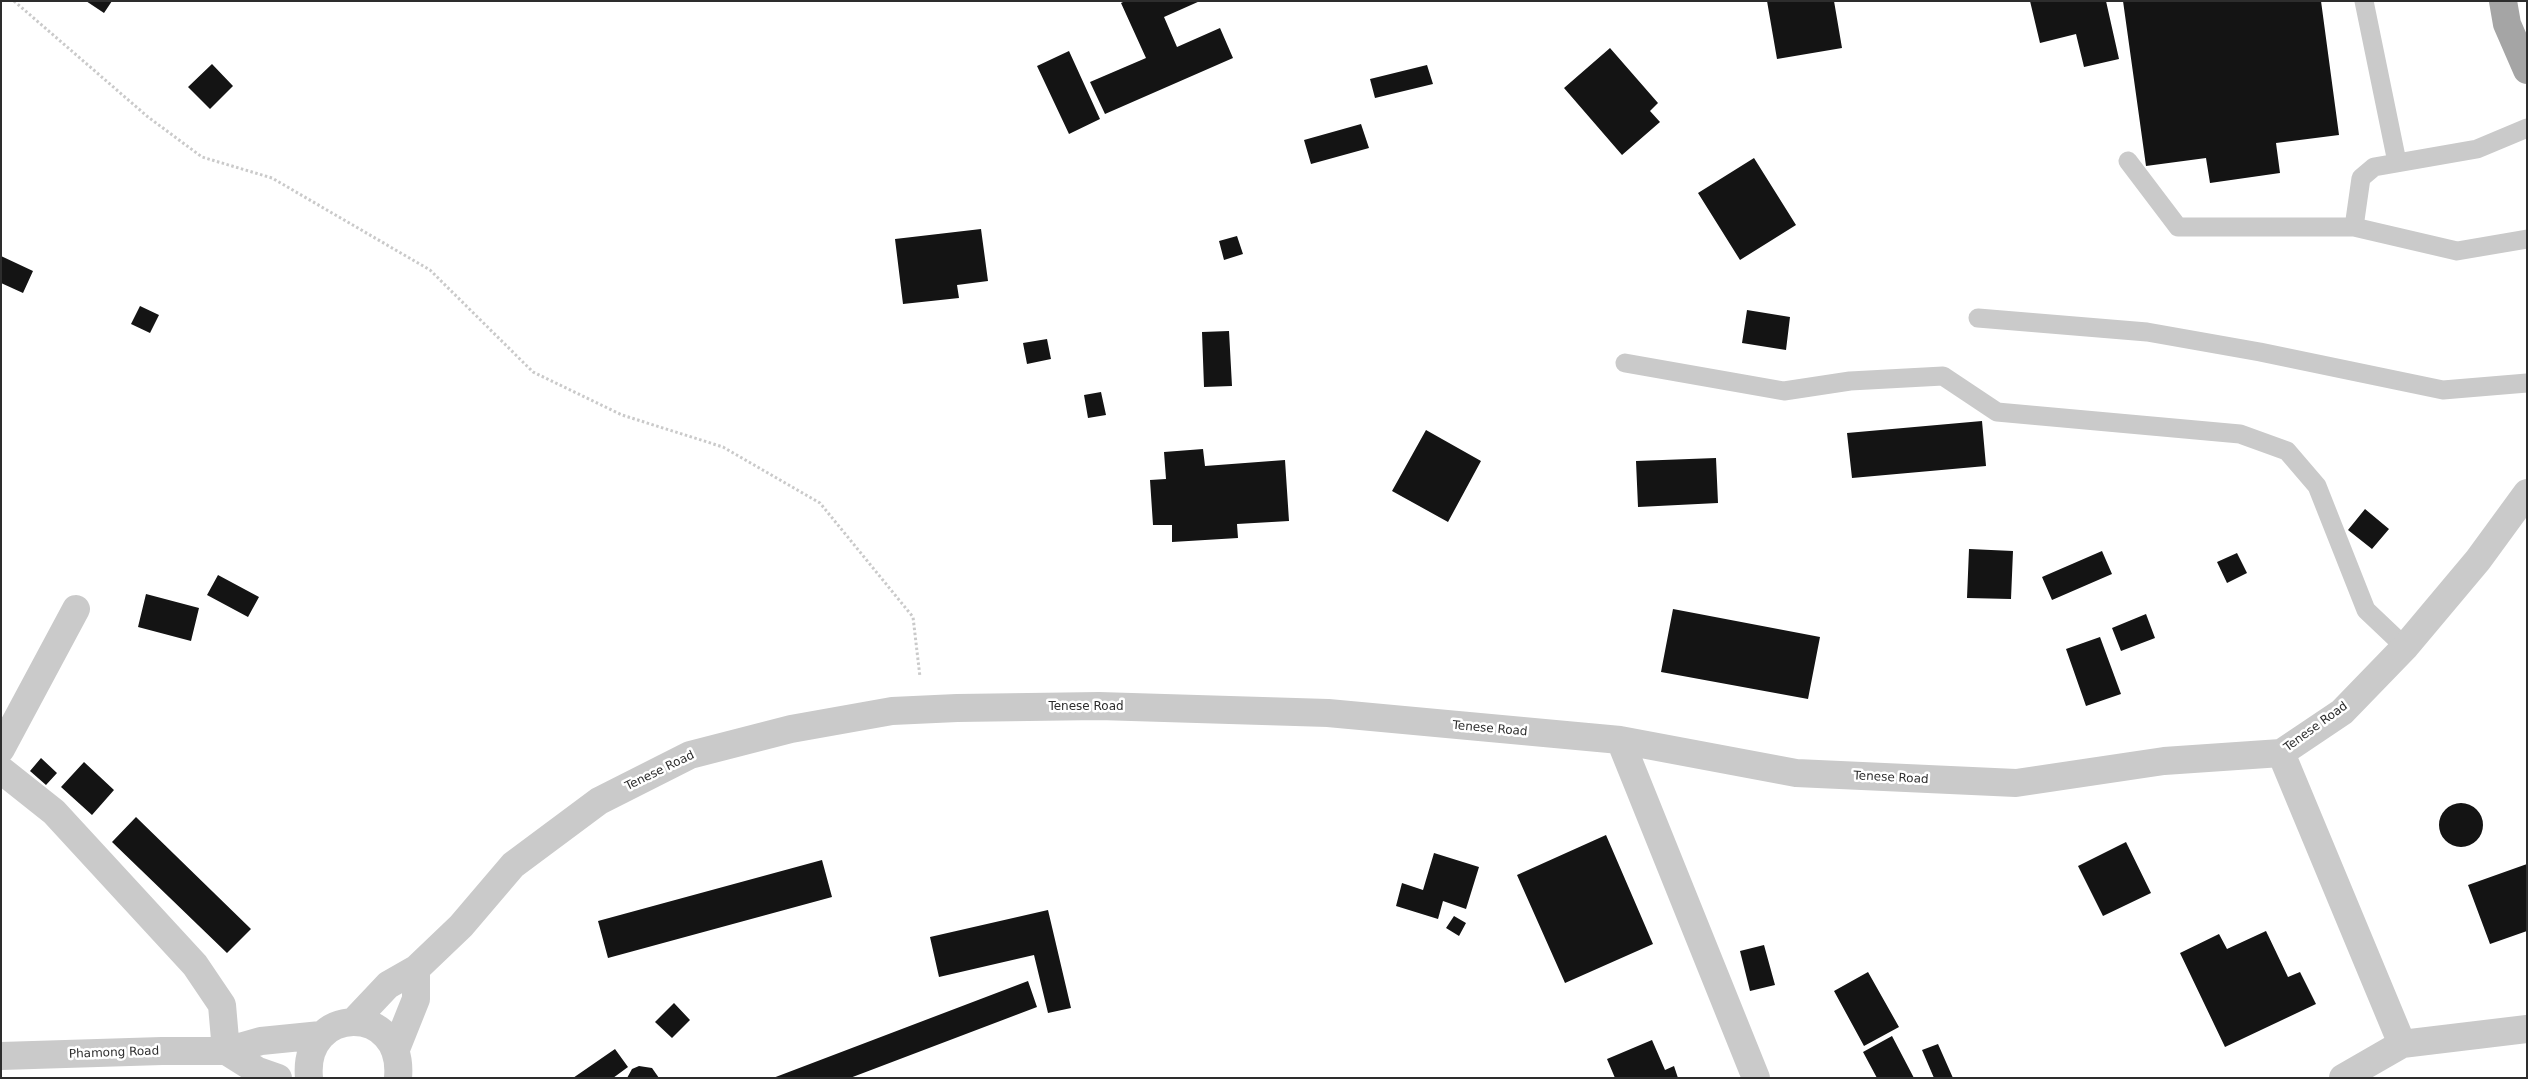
<!DOCTYPE html>
<style>
body{margin:0}
#map{position:relative;width:2528px;height:1079px;overflow:hidden;background:#fff;font-family:"DejaVu Sans",sans-serif}
canvas{display:block}
.frame{position:absolute;inset:0;border:2px solid #2d2d2d;pointer-events:none}
</style>
<div id="map">
<canvas width="2528" height="1079"></canvas>
<div class="frame"></div>
</div>
<script>
const g = document.querySelector('canvas').getContext('2d');
g.lineJoin = 'round';
function paint(path, color) {
  g.fillStyle = color;
  g.fill(path, 'evenodd');
}
function stroke(path, color, width, dash) {
  g.strokeStyle = color;
  g.lineWidth = width;
  g.lineCap = dash ? 'butt' : 'round';
  g.setLineDash(dash || []);
  g.stroke(path);
}
function label(font, color, halo, rows, align = 'center') {
  g.font = font + ' "DejaVu Sans",sans-serif';
  g.lineWidth = 5;
  g.setLineDash([]);
  g.textBaseline = 'middle';
  g.strokeStyle = halo;
  g.fillStyle = color;
  for (const [text, x, y, turn = 0] of rows) {
    g.save();
    g.translate(x, y);
    g.rotate((+turn || 0) * Math.PI / 180);
    g.textAlign = isNaN(turn) ? turn : align;
    if (halo) g.strokeText(text, 0, 0);
    g.fillText(text, 0, 0);
    g.restore();
  }
}
paint(new Path2D(`
 M86 1H112L104 13Z
 M1125 1H1200L1164 17 1177 47 1220 28 1233 58 1105 114 1090 82 1146 58 1121 3Z
 M1767 1H1834L1842 48 1777 59Z
 M2030 1H2106L2119 59 2084 67 2076 34 2040 43Z
 M2123 1H2321L2339 135 2276 143 2280 173 2210 183 2206 158 2146 166Z
 M1610 48 1658 103 1650 111 1660 122 1622 155 1564 88Z
 M1069 51 1100 119 1069 134 1037 66Z
 M212 64 233 86 210 109 188 87Z
 M1427 65 1433 84 1375 98 1370 79Z
 M1361 124 1369 148 1311 164 1304 140Z
 M1754 158 1796 225 1740 260 1698 193Z
 M981 229 988 281 957 285 959 298 903 304 895 239Z
 M1237 236 1243 254 1224 260 1219 241Z
 M1 256 33 271 23 293 1 283Z
 M140 306 159 315 150 333 131 324Z
 M1747 310 1790 317 1786 350 1742 343Z
 M1229 331 1232 386 1204 387 1202 332Z
 M1047 339 1051 359 1027 364 1023 343Z
 M1101 392 1106 415 1088 418 1084 395Z
 M1982 421 1986 466 1852 478 1847 433Z
 M1426 430 1481 461 1448 522 1392 491Z
 M1203 449 1205 466 1285 460 1289 521 1237 524 1238 538 1172 542V525H1153L1150 480 1166 479 1164 452Z
 M1716 458 1718 503 1638 507 1636 461Z
 M2365 509 2389 529 2372 549 2348 530Z
 M1969 549 2013 551 2011 599 1967 598Z
 M2102 551 2112 574 2052 600 2042 577Z
 M2237 553 2247 573 2227 583 2217 562Z
 M218 575 259 597 248 617 207 595Z
 M146 594 199 608 191 641 138 627Z
 M1673 609 1820 637 1808 699 1661 672Z
 M2146 614 2155 638 2121 651 2112 628Z
 M2100 637 2121 694 2086 706 2066 649Z
 M41 758 57 773 46 785 30 771Z
 M84 762 114 790 92 815 61 787Z
 M2439 825a22 22 0 1 1 44 0a22 22 0 1 1-44 0Z
 M136 817 251 929 227 953 112 842Z
 M1606 835 1653 944 1565 983 1517 875Z
 M2126 842 2151 893 2103 916 2078 866Z
 M1434 853 1479 867 1466 909 1443 901 1438 919 1396 906 1402 883 1423 890Z
 M822 860 832 897 608 958 598 921Z
 M2527 864V931L2490 944 2468 885Z
 M1048 910 1071 1008 1048 1013 1034 955 939 977 930 937Z
 M1454 916 1466 923 1459 936 1446 928Z
 M2266 931 2288 977 2300 972 2316 1004 2225 1047 2180 953 2219 934 2227 949Z
 M1764 945 1775 985 1750 991 1740 951Z
 M1868 972 1899 1027 1864 1046 1834 991Z
 M1028 981 1037 1007 850 1078H773Z
 M674 1003 690 1020 672 1038 655 1022Z
 M1892 1036 1914 1078H1877L1863 1052Z
 M1652 1040 1665 1070 1674 1066 1678 1078H1615L1607 1059Z
 M1938 1044 1953 1078H1934L1922 1050Z
 M615 1049 628 1067 613 1078H573Z
 M639 1066 652 1068 659 1078H627L632 1069Z`), '#141414');
stroke(new Path2D(`
 M14 1 148 117 202 157 272 178 430 270 533 372 622 415 723 447 820 503 913 617 920 677`), '#cacaca', 3, [2.5, 2.5]);
stroke(new Path2D(`
 M2364 1 2397 162
 M2128 161 2178 227H2354L2457 251 2527 239
 M2354 227 2361 178 2374 167 2477 149 2527 128
 M1978 318 2147 332 2260 352 2443 390 2527 383
 M1625 363 1784 391 1850 381 1943 376 1997 412 2240 434 2287 451 2317 486 2366 610 2405 647`), '#cacaca', 19);
stroke(new Path2D(`
 M1620 740 1756 1078
 M1 749 76 609
 M2281 753 2402 1044
 M1 770 54 812 195 965 222 1005 226 1051
 M354 1021 388 985 416 969 461 926 513 865 599 801 690 755 791 729 892 711 957 708 1099 706 1328 713 1620 740 1796 773 2016 783 2164 761 2281 753 2342 712 2405 647 2478 560 2527 493
 M396 1049 416 999V969
 M226 1051 258 1071 278 1078
 M1 1056 162 1051H226L261 1041 321 1035
 M309 1078C302 1004 405 1003 398 1078
 M2343 1078 2402 1044 2527 1029`), '#cacaca', 28);
stroke(new Path2D(`
 M2503 1 2507 24 2527 70`), '#a5a5a5', 28);
label('12px', '#2d2d2d', '#fff', [
 ["Tenese Road",1086,707],
 ["Tenese Road",2316,727,-36],
 ["Tenese Road",1490,729,5],
 ["Tenese Road",660,771,-26],
 ["Tenese Road",1891,778,3],
 ["Phamong Road",114,1053,-2]
]);
</script>
